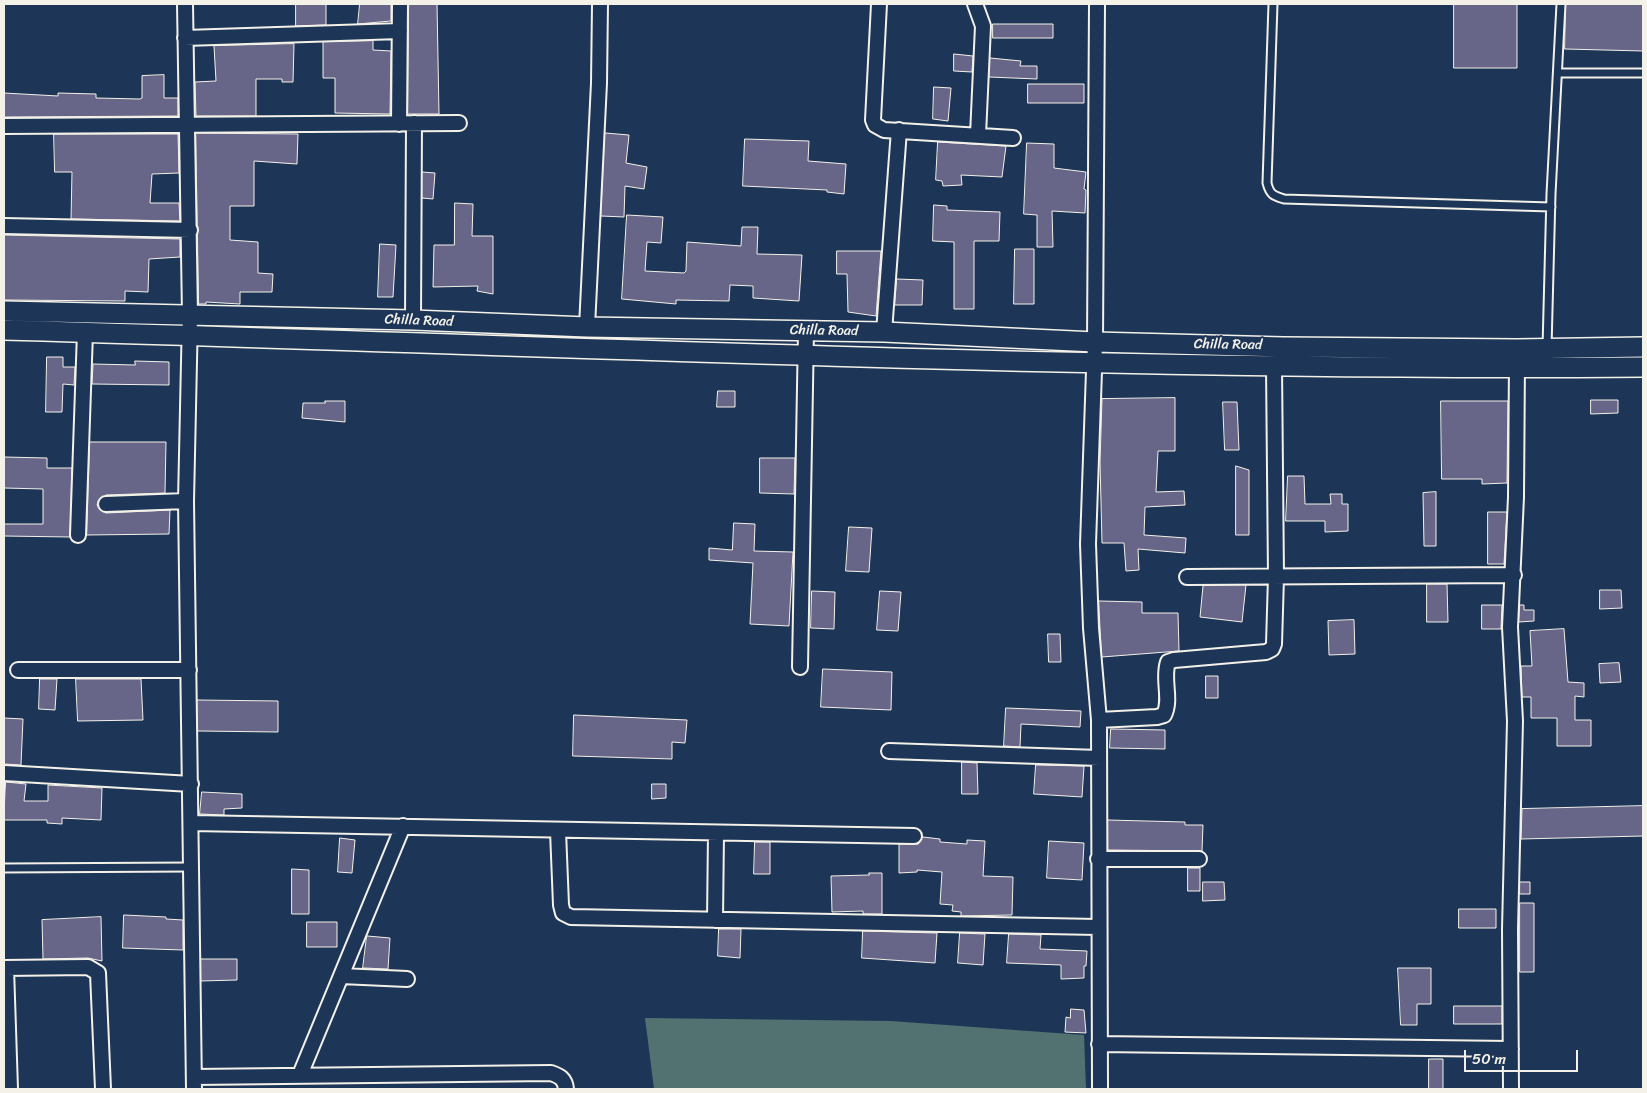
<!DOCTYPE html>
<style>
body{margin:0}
#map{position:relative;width:1647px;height:1093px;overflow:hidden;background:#1d3557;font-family:Sriracha,sans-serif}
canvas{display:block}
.frame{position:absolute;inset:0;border:5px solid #f4f1e8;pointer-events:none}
.scale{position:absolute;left:1464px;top:1050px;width:114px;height:22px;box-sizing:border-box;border:2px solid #f4f1e8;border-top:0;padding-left:6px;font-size:15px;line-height:18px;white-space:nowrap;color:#f4f1e8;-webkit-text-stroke:4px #1d3557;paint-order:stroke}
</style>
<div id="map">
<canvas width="1647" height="1093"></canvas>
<div class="frame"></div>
<div class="scale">50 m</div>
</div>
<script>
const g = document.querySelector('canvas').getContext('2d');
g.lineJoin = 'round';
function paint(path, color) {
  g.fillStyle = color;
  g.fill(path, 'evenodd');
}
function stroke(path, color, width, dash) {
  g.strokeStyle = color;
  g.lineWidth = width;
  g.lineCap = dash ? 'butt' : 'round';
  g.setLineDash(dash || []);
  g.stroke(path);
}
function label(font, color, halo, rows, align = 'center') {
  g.font = font + ' Sriracha,sans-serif';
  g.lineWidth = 4;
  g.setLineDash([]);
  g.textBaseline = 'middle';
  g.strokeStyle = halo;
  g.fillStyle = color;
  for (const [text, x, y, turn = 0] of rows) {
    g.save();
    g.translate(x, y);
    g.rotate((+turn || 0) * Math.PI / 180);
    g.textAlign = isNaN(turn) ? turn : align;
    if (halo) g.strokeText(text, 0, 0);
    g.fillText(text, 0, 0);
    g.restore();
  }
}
paint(new Path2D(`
 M645 1018 891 1021 1084 1035 1086 1089H654Z`), '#527271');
const building = new Path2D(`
 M296 4H326V25L296 26Z
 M360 4H391V21L358 24Z
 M409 4H437L439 114H408Z
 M1454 4H1517V68H1454Z
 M1566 4H1643V51L1565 49Z
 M993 24H1053V38H993Z
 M373 41V50L391 51 390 114 335 113V78H323V42Z
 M294 44 293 82H282V79H256V116H196L195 82 216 81 214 46Z
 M954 54 973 56 972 72 954 71Z
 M990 58 1021 61 1020 66H1037V79L989 77Z
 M164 75V98H178V116L4 117V93L58 96V93L96 94V98L140 99 142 98V76Z
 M1028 84H1084V103H1028Z
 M934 87 951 88 948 121 933 119Z
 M196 133 298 134 297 164 254 161V206H230V240L258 242V273L273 274 272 292H240V304L206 302V304H199Z
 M605 133 629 135 626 163 647 167 644 189 625 186 624 217 601 216Z
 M54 134H178L179 173 152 174 150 203H179L180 221 71 219 72 172H55Z
 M745 139 809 141 808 161 846 164 844 194 827 192V190L743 186Z
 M938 142 1006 146 1002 177 961 175 962 185 943 186 942 181 936 180Z
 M1027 143 1054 144V168L1086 172 1084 189 1086 190 1085 213 1052 211 1053 247H1037V215L1024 214Z
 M422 172 435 173 433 199 422 198Z
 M455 203 473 204 472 236H493V294L477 291 478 286 433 287 434 245H454Z
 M934 205 947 206V210L1000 212 999 241H974V309H954V242L933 241Z
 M627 215 663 217 661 243 647 242 645 271 684 273 686 271 687 242 741 246 742 227H758L757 254 802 255 799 301 753 298V286L730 285 729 301 676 300V304L622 299Z
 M4 235 180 239V257L149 259 148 292 125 291V301L4 300Z
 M380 244 396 245 393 297H378Z
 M1015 249H1034V304H1014Z
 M837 251H881L876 316 848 312 847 274H837Z
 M897 279 923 280 922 305H895Z
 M47 357H63V367H75L74 385 63 384 62 412H46Z
 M135 361 169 362V385L92 384 93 364 135 365Z
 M718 391H735V407H717Z
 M1175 398V451H1158L1156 492 1184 491 1185 505 1145 507 1144 535 1186 538 1185 553 1138 549 1139 570 1126 571 1124 543H1102L1100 462 1102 399Z
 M1591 400H1618V413L1591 414Z
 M325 401H345V422L302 418 303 403H325Z
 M1441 401H1508L1507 483 1482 484V479H1442Z
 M1223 402H1237L1239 450H1225Z
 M90 442H166L165 493 106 495 99 500 97 505 102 511 106 513 170 510 169 534 87 535Z
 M4 457 47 458V468H72L70 537 4 536V524H43V489L4 488Z
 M760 458H795L794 494 760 493Z
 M1236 466 1249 470V535H1236Z
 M1288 476H1304L1305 504H1331L1330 494H1342V504H1348V531L1325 532V521H1286Z
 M1436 492V546H1424L1423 493Z
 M1488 512H1507L1504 564H1488Z
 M734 523 755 524 754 551 793 552 789 626 750 624 753 563 709 560V548L732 550Z
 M849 527 872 528 869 572 846 571Z
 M1427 584H1447L1448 622H1427Z
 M1246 585 1242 622 1200 617 1203 586Z
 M1600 590H1621L1622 608 1600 609Z
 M812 591 835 592 834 629 811 628Z
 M880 591 901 592 898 631 877 630Z
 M1099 601 1142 602V613H1178L1179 651 1102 657Z
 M1482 605H1502L1501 629H1482Z
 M1520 605H1524V610H1534V621L1519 622Z
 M1354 620 1355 654 1329 655 1328 621Z
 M1564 629 1568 682 1584 683V697L1575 696V720H1591V746H1557V718H1531V697H1522L1521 666H1532L1530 631Z
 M1048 634H1060L1061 662H1049Z
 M1619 663 1621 682 1600 683 1599 664Z
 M823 669 892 672 891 710 821 707Z
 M1206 676H1218V698H1206Z
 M40 679H57L55 710 39 709Z
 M76 679H141L143 720 78 721Z
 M197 700 278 701V732L198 731Z
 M1006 708 1081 711 1080 727 1021 724 1020 747 1004 746Z
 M574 715 687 720 685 743 672 742V759L573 756Z
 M4 718 23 719 21 765 4 764Z
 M1111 729 1165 730V749L1110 748Z
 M962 762 977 763 978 794H962Z
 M1036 765 1084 766 1082 797 1034 794Z
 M6 782 26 784 24 801H48V785L102 788 101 820 62 818V824L47 823V820H4Z
 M652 784H666V798L652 799Z
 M202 792 242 794V808L224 809V815L200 814Z
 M1643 806V836L1521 839 1522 809Z
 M1108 820 1185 822V825H1203L1202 851 1108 850Z
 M923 837 940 839V842L967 844V840L985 841 983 876 1013 877 1012 915 961 916V912L952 911 953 905 940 904 942 872 917 870V872L899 873V844H918Z
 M340 838 355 840 352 873 338 872Z
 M1049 841 1084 843 1082 880 1047 878Z
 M755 842H770V874H754Z
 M1188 868H1200V891H1188Z
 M292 869 309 870V914H292Z
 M869 873H882V914H863V911L832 912 831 876 869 875Z
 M1203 882H1224L1225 900 1203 901Z
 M1520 882H1530V894H1520Z
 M1520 903H1534V972H1520Z
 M1459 909H1496V928H1459Z
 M124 915 166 917V919L183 920V950L123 948Z
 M101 917 102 961 88 958 43 959 42 920Z
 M307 922H337V947H307Z
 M719 929H741L740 958 718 956Z
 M863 931 937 933 935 963 862 958Z
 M960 933 985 934 983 965 958 963Z
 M1009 934 1041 935 1040 949 1087 951 1086 966H1084V978L1061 979V965L1007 963Z
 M367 936 390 938 388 969 363 968Z
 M201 959H237V980L201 981Z
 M1398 968H1431V1004H1417V1025H1401Z
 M1454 1006H1502V1024H1454Z
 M1071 1009 1084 1010 1086 1033 1065 1032 1066 1017 1070 1018Z
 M1429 1059H1443V1089H1429Z`);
paint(building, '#676688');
stroke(building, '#f4f1e8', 1);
const lane = new Path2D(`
 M1273 4 1267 183C1270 195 1274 196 1284 199L1551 207
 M1558 73H1643
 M1547 348 1551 194 1561 4
 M4 868 192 867`);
const street = new Path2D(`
 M185 4 190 315 186 501 194 1089
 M879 4 873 120 875 125 884 130 1013 138
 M975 4 983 26 978 135
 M1097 4 1095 342 1088 544 1091 628 1099 720 1100 1089
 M185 38 400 31
 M399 124 400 4
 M4 126 459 123
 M4 226 190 230
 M413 320 414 123
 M587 327 599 83 600 4
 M884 332 899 130
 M106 504 186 501
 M78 535 85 332
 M1187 577 1514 575
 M800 667 806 331
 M18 670H189
 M1099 720 1157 717 1164 715C1172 699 1162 679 1168 662L1174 660 1266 652 1272 649 1274 644 1276 577 1274 366
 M889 751 1099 758
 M4 773 191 784
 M191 823 914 836
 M558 831 561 905 563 913 571 917 1098 927
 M1098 859H1199
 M715 920 716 833
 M4 968 88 967 98 973 103 1089
 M6 968 10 1089
 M341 976 407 979
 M1099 1044 1511 1049
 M300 1075 403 826
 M194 1077 551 1073C560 1076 565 1079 566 1089
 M1511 1089 1510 929 1515 721 1510 627 1516 497 1517 360`);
const secondary = new Path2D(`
 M4 311 413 320 587 327 884 332 1095 342 1283 347 1517 349 1643 347
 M4 330C550 345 1096 372 1643 367`);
stroke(lane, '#f4f1e8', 11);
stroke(street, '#f4f1e8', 18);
stroke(secondary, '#f4f1e8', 22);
stroke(lane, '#1d3557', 7);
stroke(street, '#1d3557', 14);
stroke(secondary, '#1d3557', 19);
label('14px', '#f4f1e8', '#1d3557', [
 ["Chilla Road",419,321,2],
 ["Chilla Road",824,331,1],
 ["Chilla Road",1228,345,1]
]);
</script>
